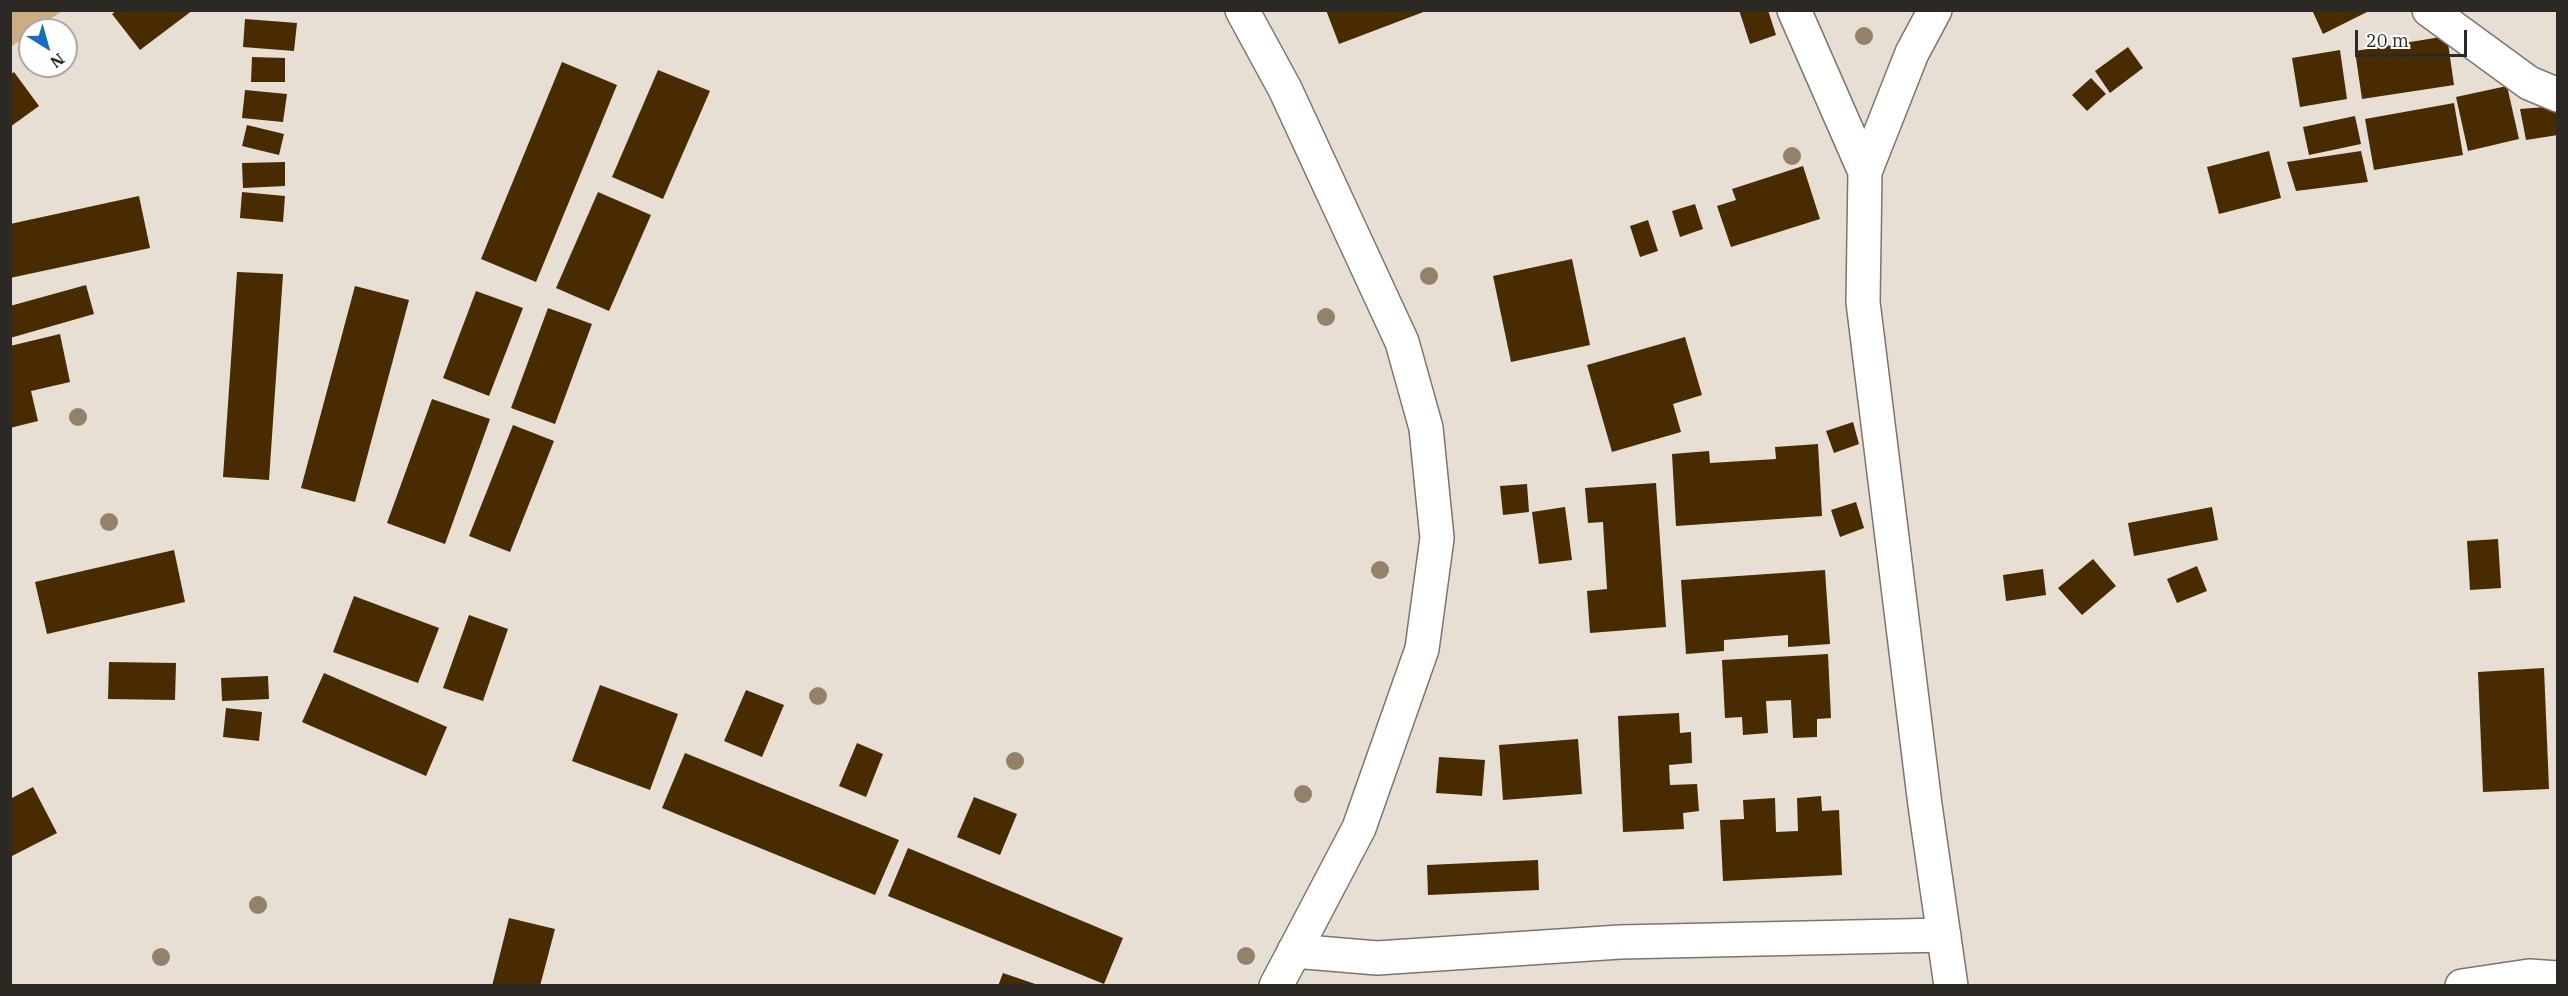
<!DOCTYPE html>
<style>
body{margin:0}
#map{position:relative;width:2568px;height:996px;overflow:hidden;background:#e7ded4;font-family:"IBM Plex Serif",serif}
canvas{display:block}
.frame{position:absolute;inset:0;border:12px solid #2c2925;pointer-events:none}
.north{position:absolute;left:18px;top:18px;width:60px;height:60px;box-sizing:border-box;background:#fff;border:2px solid #aba9a8;border-radius:50%;rotate:143deg;font-size:16px;font-weight:700;line-height:24px;text-align:center;color:#2c2925}
.north::after{content:'';display:block;margin:auto;width:21px;height:27px;background:#176ebb;clip-path:polygon(50% 0,100% 100%,50% 72%,0 100%)}
.scale{position:absolute;left:2355px;top:30px;width:112px;height:27px;box-sizing:border-box;border:3px solid #2c2925;border-top:0;padding-left:8px;font-size:18px;line-height:21px;white-space:nowrap;color:#2c2925;-webkit-text-stroke:4px #fff;paint-order:stroke}
</style>
<div id="map">
<canvas width="2568" height="996"></canvas>
<div class="frame"></div>
<div class="north">N</div>
<div class="scale">20 m</div>
</div>
<script>
const g = document.querySelector('canvas').getContext('2d');
g.lineJoin = 'round';
function paint(path, color) {
  g.fillStyle = color;
  g.fill(path, 'evenodd');
}
function stroke(path, color, width, dash) {
  g.strokeStyle = color;
  g.lineWidth = width;
  g.lineCap = dash ? 'butt' : 'round';
  g.setLineDash(dash || []);
  g.stroke(path);
}
paint(new Path2D(`
 M11 10H62V11L34 30H30V33L11 47Z`), '#ceac83');
paint(new Path2D(`
 M117 10H193L140 50 112 14Z
 M1326 10H1426V11L1339 44Z
 M1739 10H1768L1776 35 1750 44Z
 M2312 10H2371L2323 34Z
 M245 19 297 23 294 51 243 47Z
 M2447 36 2454 85 2362 99 2355 51Z
 M2128 47 2143 68 2110 93 2095 71Z
 M2340 50 2347 99 2300 107 2292 58Z
 M252 57 285 58V82H251Z
 M562 62 617 85 536 282 481 259Z
 M658 70 710 91 663 199 612 177Z
 M14 72 39 106 10 127V75Z
 M2091 78 2106 94 2087 111 2072 95Z
 M2507 86 2519 139 2468 151 2456 97Z
 M245 90 287 94 283 122 242 118Z
 M2454 103 2463 155 2374 170 2365 119Z
 M2558 106V135L2526 140 2520 109Z
 M2355 116 2361 144 2309 155 2303 127Z
 M247 125 284 134 279 155 242 146Z
 M2269 151 2281 198 2219 214 2207 167Z
 M2361 151 2368 182 2296 191 2287 162Z
 M285 162V186L243 188 242 163Z
 M1803 166 1820 219 1731 247 1717 206 1736 200 1732 189Z
 M242 192 285 196 283 222 240 218Z
 M598 192 651 215 609 311 556 288Z
 M139 196 150 248 10 278V224Z
 M1695 204 1703 229 1680 237 1672 211Z
 M1648 220 1658 251 1640 257 1630 226Z
 M1572 259 1590 345 1511 362 1493 276Z
 M237 272 283 274 269 480 223 477Z
 M86 285 94 314 10 338V306Z
 M355 286 409 300 355 502 301 488Z
 M476 291 523 308 489 396 443 378Z
 M548 308 592 324 555 424 511 408Z
 M60 334 70 382 31 391 38 421 10 428V346Z
 M1685 337 1702 395 1673 404 1681 432 1612 452 1587 365Z
 M432 399 490 419 445 544 387 523Z
 M1853 422 1859 444 1834 453 1826 431Z
 M513 425 554 441 510 552 469 536Z
 M1818 444 1822 516 1676 526 1672 454 1709 451 1710 463 1776 459 1775 447Z
 M1656 483 1666 627 1590 633 1587 591 1607 589 1603 522 1588 523 1585 488Z
 M1527 484 1529 512 1503 515 1500 486Z
 M1856 502 1864 528 1840 537 1831 510Z
 M1565 507 1572 560 1539 564 1532 512Z
 M2212 507 2218 540 2134 556 2128 523Z
 M2498 539 2501 588 2470 590 2467 541Z
 M174 550 185 602 47 634 35 582Z
 M2093 559 2116 586 2082 615 2058 588Z
 M2197 566 2207 591 2177 603 2167 579Z
 M2043 569 2046 595 2006 601 2003 575Z
 M1825 570 1830 644 1788 647V635L1724 640V651L1686 654 1681 580Z
 M354 596 439 628 418 683 333 652Z
 M469 615 508 629 483 701 443 688Z
 M1828 654 1831 718 1817 719V737L1793 738 1791 700 1766 701 1768 733 1743 735 1742 717 1725 718 1722 660Z
 M109 662 176 663 175 700 108 699Z
 M2544 668 2549 789 2483 792 2478 672Z
 M324 673 447 727 426 776 302 722Z
 M268 676 269 699 222 701 221 678Z
 M600 685 678 714 650 790 572 761Z
 M746 690 784 705 762 757 724 741Z
 M226 708 262 712 259 741 223 737Z
 M1679 713 1680 733 1691 732 1692 763 1669 765 1670 785 1697 784 1699 811 1683 813 1684 829 1623 832 1618 716Z
 M1578 739 1582 794 1503 800 1499 745Z
 M857 743 883 754 866 797 839 786Z
 M685 753 899 840 875 895 662 808Z
 M1439 757 1485 760 1482 796 1436 793Z
 M33 787 57 833 10 857V799Z
 M1821 796 1822 811 1839 810 1842 875 1723 881 1720 820 1744 819 1743 800 1775 798 1776 832 1798 831 1797 798Z
 M974 797 1017 814 1000 855 957 837Z
 M908 848 1123 938 1104 984 888 896Z
 M1538 860 1539 890 1428 895 1427 865Z
 M509 918 555 929 540 986H492Z
 M1003 973 1038 985V986H998Z`), '#482b00');
const street = new Path2D(`
 M1242 10 1285 89 1402 342 1426 428 1437 538 1422 649 1359 828 1276 986
 M1794 10 1865 172
 M1935 10 1912 53 1865 172 1863 302 1925 805 1951 986
 M2429 10 2529 83 2558 95
 M1294 951 1377 958 1620 942 1944 935
 M2462 986 2529 976 2558 978`);
stroke(street, '#7d756c', 36);
stroke(street, '#fff', 33);
g.fillStyle = '#93816a';
for (const [x, y] of [
 [1864,36],
 [1792,156],
 [1429,276],
 [1326,317],
 [78,417],
 [109,522],
 [1380,570],
 [818,696],
 [1015,761],
 [1303,794],
 [258,905],
 [1246,956],
 [161,957]
]) {
  g.beginPath();
  g.arc(x, y, 9, 0, 2 * Math.PI);
  g.fill();
}
</script>
